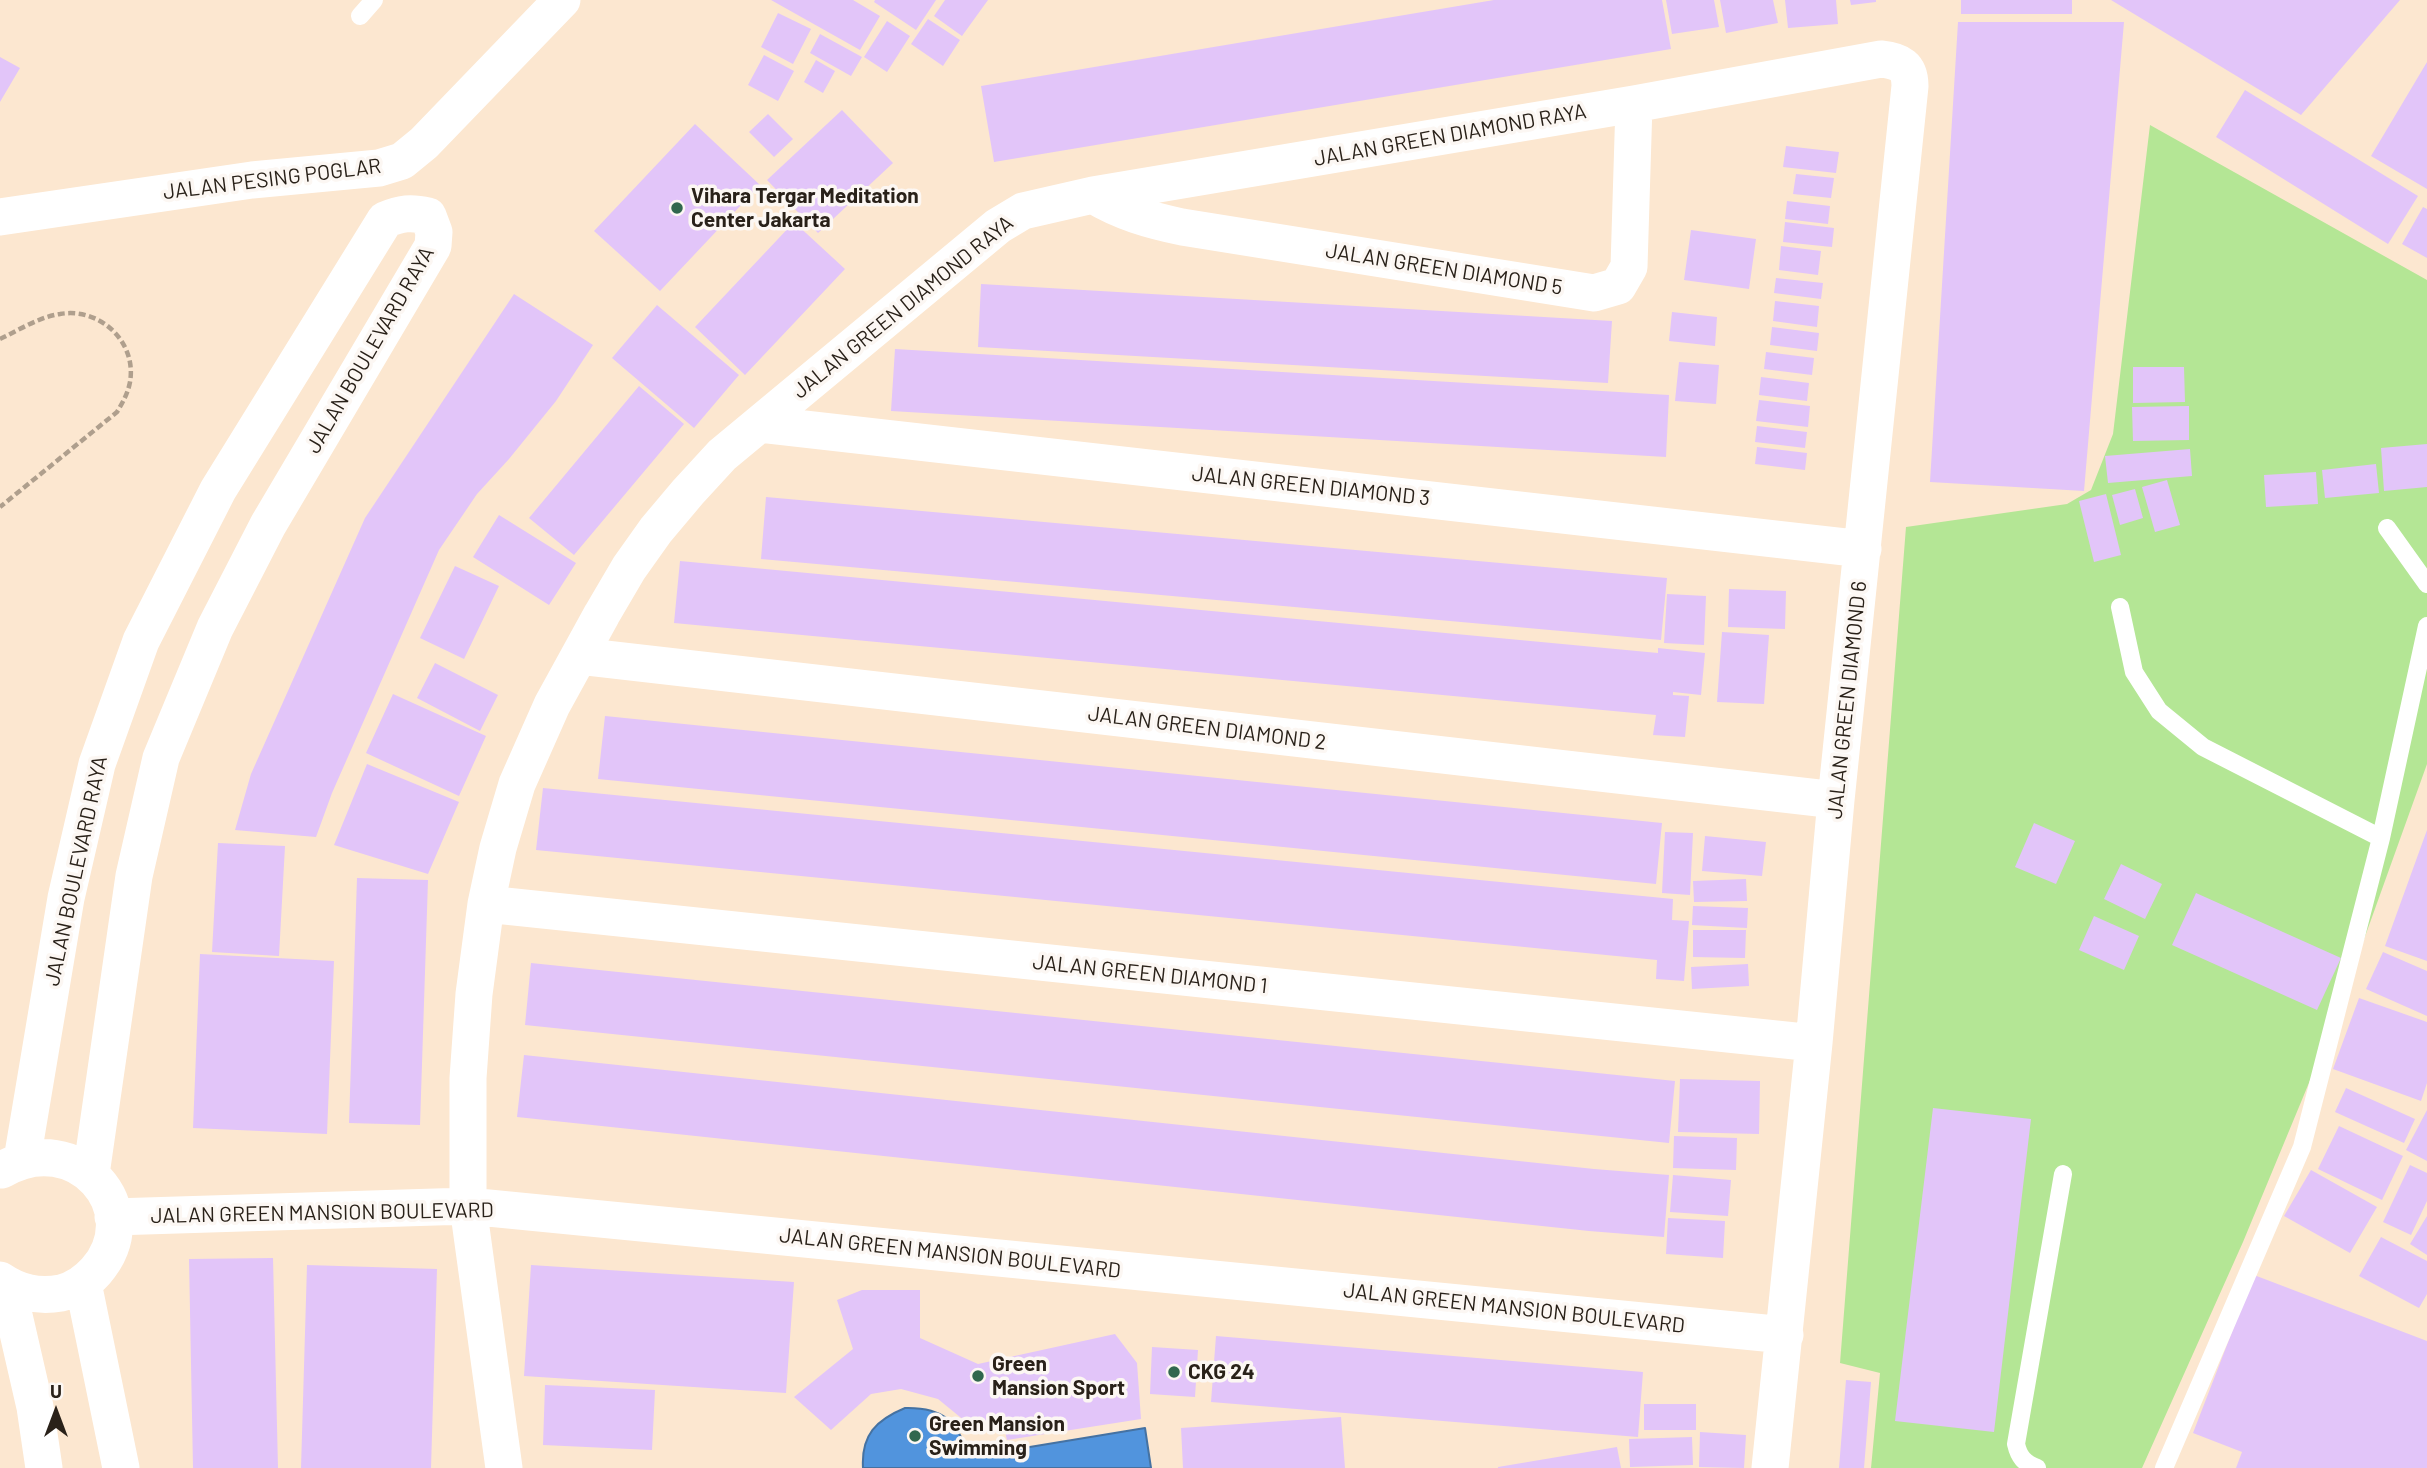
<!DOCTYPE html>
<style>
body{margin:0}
#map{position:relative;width:2427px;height:1468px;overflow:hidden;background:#fce7d0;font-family:Barlow,sans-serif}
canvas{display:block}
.north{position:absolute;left:21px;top:1377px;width:70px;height:70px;-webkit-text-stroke:5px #fcf7f3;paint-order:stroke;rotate:0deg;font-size:19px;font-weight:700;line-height:28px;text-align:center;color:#292119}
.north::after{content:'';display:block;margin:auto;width:24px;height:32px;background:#292119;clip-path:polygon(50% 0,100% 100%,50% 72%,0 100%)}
</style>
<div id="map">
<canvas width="2427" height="1468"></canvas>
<div class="north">U</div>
</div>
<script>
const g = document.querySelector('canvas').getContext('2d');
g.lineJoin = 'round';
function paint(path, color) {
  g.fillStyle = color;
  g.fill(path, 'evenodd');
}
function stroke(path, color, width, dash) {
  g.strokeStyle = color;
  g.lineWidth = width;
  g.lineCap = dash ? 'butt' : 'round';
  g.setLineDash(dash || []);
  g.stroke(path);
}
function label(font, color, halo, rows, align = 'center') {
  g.font = font + ' Barlow,sans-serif';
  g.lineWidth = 7;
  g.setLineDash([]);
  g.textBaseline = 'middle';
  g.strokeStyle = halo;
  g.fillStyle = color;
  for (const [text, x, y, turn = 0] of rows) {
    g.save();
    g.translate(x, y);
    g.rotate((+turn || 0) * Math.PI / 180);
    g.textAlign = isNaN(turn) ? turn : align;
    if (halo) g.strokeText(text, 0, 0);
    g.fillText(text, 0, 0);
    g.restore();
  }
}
paint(new Path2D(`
 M2150 125 2427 280V764L2335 1020 2243 1242 2142 1468H1871L1880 1373 1840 1363 1906 527 2067 504 2091 490 2113 434Z`), '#b4e695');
const water = new Path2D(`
 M905 1408C944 1407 958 1422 969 1457L1145 1428 1151 1468H863C861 1435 876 1420 905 1408Z`);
paint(water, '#5194dd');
stroke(water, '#4572a2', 2);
paint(new Path2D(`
 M771 0H853L880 16 860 50Z
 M875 0H936L916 30 874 2Z
 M945 0H988L962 36 934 16Z
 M1494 0H1662L1671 49 994 162 981 86Z
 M1666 0H1714L1719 27 1672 34Z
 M1720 0H1773L1778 23 1726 33Z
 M1785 0H1836L1838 24 1788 28Z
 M1850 0H1876V2L1851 5Z
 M1961 0H2072V14H1961Z
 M2111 0H2400L2301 115Z
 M778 13 811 29 793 64 761 47Z
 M928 19 960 40 943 66 911 44Z
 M887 21 910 36 887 72 864 57Z
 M1958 22H2124L2084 491 1930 482Z
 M820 34 862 57 851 76 810 53Z
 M764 55 794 71 778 101 748 85Z
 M0 57 20 68 0 102Z
 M816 60 835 71 823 93 804 82Z
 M2427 62V189L2371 156Z
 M2245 90 2418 196 2388 244 2216 137Z
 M842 110 893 163 818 233 767 180Z
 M768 114 793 139 774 157 749 132Z
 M695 124 760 185 660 291 594 231Z
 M1786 146 1839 152 1836 173 1783 167Z
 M1796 174 1834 178 1831 198 1793 194Z
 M1787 201 1830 206 1828 224 1785 219Z
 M2423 207 2427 209V258L2402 244Z
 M794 222 845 269 745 375 695 327Z
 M1785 222 1834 228 1832 247 1783 242Z
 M1691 230 1756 239 1749 289 1684 280Z
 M1781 246 1821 251 1818 275 1779 270Z
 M1776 278 1823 283 1821 299 1774 293Z
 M981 284 1612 321 1608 383 978 347Z
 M514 294 593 345 556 401 509 459 477 494 439 550 332 793 316 837 235 830 251 774 365 518Z
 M1775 301 1819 306 1817 327 1773 321Z
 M657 305 739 375 694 428 612 358Z
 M1672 312 1717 317 1715 346 1669 341Z
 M1772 327 1819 333 1817 351 1770 345Z
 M895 349 1669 395 1666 457 891 411Z
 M1766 352 1814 358 1812 375 1764 369Z
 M1679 362 1719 365 1716 404 1675 401Z
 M2133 367H2184L2185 402 2133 403Z
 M1761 377 1809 383 1807 401 1759 395Z
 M639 386 684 424 574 555 529 518Z
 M1759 400 1810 406 1808 427 1756 421Z
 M2189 406V440L2133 441 2132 407Z
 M1757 426 1807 432 1805 448 1755 442Z
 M2427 444V487L2384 491 2381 448Z
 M1757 447 1807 453 1805 470 1755 464Z
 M2190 449 2192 476 2108 483 2105 456Z
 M2376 464 2379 493 2325 498 2322 470Z
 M2316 472 2318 504 2266 507 2264 475Z
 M2167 480 2180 525 2155 532 2142 487Z
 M2135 489 2143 518 2120 525 2112 495Z
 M2106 494 2121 555 2094 562 2079 501Z
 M766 497 1667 578 1661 640 761 559Z
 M499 515 576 563 549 605 473 557Z
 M680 561 1658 653V648L1705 653 1701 695 1673 692V695L1689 696 1685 737 1653 735 1656 715 674 623Z
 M455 566 499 586 464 659 420 638Z
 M1729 589 1786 591 1785 629 1728 627Z
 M1667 594 1706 596 1704 645 1664 643Z
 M1722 632 1769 635 1764 704 1717 702Z
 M435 663 498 695 480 731 417 698Z
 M393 694 486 736 459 796 366 753Z
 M605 716 1662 823 1656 884 598 779Z
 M367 764 459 802 428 874 334 845Z
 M543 788 1673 899 1672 920 1689 921 1684 981 1656 979 1657 960 536 850Z
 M2034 823 2075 841 2056 884 2015 867Z
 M2427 830V961L2385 946Z
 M1665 832 1693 833 1690 895 1662 893Z
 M1705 836 1766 842 1762 876 1702 871Z
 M218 843 285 846 279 956 212 952Z
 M2121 864 2162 884 2145 919 2104 899Z
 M357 878 428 880 420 1125 349 1123Z
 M1746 879 1747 901 1694 902 1693 881Z
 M2196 893 2341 958 2317 1010 2172 945Z
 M1693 906 1748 908 1747 928 1692 925Z
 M2094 916 2139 936 2124 970 2079 950Z
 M1693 930H1746L1745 958 1693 957Z
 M2383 952 2427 971V1016L2366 989Z
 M200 954 334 961 327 1134 193 1128Z
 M531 963 1675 1081 1669 1143 525 1025Z
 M1748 964 1749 986 1692 989 1691 967Z
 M2359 998 2427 1022V1083L2421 1101 2333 1069Z
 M524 1055 1594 1169 1669 1175 1664 1237 1589 1231 517 1117Z
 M1680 1079 1760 1081 1759 1134 1678 1132Z
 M2346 1088 2415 1119 2404 1143 2335 1112Z
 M1933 1108 2031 1119 1994 1432 1895 1421Z
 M2427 1110V1161L2406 1150Z
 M2339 1126 2403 1156 2382 1200 2318 1169Z
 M1674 1136 1737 1138 1736 1170 1673 1168Z
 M2410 1165 2427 1173V1201L2411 1235 2383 1222Z
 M2311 1170 2377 1207 2350 1253 2284 1216Z
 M1673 1175 1731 1180 1728 1216 1670 1212Z
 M2427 1216V1255L2410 1244Z
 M1668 1218 1725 1221 1723 1258 1666 1254Z
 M2381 1237 2427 1261V1294L2419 1308 2359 1276Z
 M273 1258 278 1468H193L189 1259Z
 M307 1265 437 1269 431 1468H301Z
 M531 1265 794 1282 786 1393 524 1376Z
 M2254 1275 2427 1341V1468H2236L2242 1452 2193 1433Z
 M862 1290H920V1338L978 1364 1115 1334 1137 1363 1141 1419 1007 1440 1002 1419 971 1426 938 1399 901 1389 871 1394 831 1430 794 1397 853 1349 837 1300Z
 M1216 1336 1643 1372 1638 1437 1211 1402Z
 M1152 1347 1198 1350 1195 1397 1150 1394Z
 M1846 1380 1871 1382 1864 1468H1839Z
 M545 1385 655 1390 652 1450 543 1445Z
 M1644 1404H1696V1430H1644Z
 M1341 1417 1345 1468H1183L1181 1428Z
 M1700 1432 1746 1435 1744 1468 1699 1467Z
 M1692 1437 1693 1465 1630 1467 1629 1439Z
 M1617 1447 1621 1468H1498V1467Z`), '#e2c5f9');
stroke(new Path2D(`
 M0 339C19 330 39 317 60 314 100 307 137 342 130 382 128 393 123 402 117 412L0 507`), '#af9f8d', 4.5, [7, 3.5]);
stroke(new Path2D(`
 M360 16 374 0
 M2387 528 2427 584
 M2120 607 2134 672 2159 711 2203 747 2381 838
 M2037 1468C2024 1463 2019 1457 2016 1444L2063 1174
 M2164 1468 2302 1147 2381 838 2427 626`), '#fff', 18);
stroke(new Path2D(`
 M1093 195C1121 212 1149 220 1182 227L1594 293 1618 286 1629 267 1634 104
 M0 217 252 180 379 168 402 161 424 143 562 0
 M760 424 1863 549
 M579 656 1836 800
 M486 904 1814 1043
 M22 1160 66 898 97 764 141 641 218 490 385 220C401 213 411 212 428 216L434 232 433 246 268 525 215 628 161 758 134 876 91 1174
 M113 1217 468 1206 1785 1335
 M0 1280C19 1293 38 1297 61 1293 74 1290 87 1281 96 1271 150 1209 75 1126 2 1170
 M83 1283 121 1468
 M7 1285 35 1407 44 1468
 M504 1468 468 1206V1078L474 994 486 904 498 848 517 784 552 705 602 614 629 568 656 530 688 492 722 455 998 226 1023 211 1093 195 1634 104 1881 59C1900 61 1910 66 1910 86L1836 800 1814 1043 1770 1468`), '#fff', 37);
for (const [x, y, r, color] of [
 [677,208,7,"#31674e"],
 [1174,1372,7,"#31674e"],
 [978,1376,7,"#31674e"],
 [915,1436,7,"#31674e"]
]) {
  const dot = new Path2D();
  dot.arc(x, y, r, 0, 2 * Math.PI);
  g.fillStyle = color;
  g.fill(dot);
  stroke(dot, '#fcf7f3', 2.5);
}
label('21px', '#292119', '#fcf7f3', [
 ["JALAN GREEN DIAMOND RAYA",1450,135,-10],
 ["JALAN PESING POGLAR",272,179,-7],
 ["JALAN GREEN DIAMOND 5",1444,269,9],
 ["JALAN GREEN DIAMOND RAYA",903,307,-39],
 ["JALAN BOULEVARD RAYA",370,350,-60],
 ["JALAN GREEN DIAMOND 3",1311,486,6],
 ["JALAN GREEN DIAMOND 6",1847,700,-84],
 ["JALAN GREEN DIAMOND 2",1207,728,7],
 ["JALAN BOULEVARD RAYA",76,871,-78],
 ["JALAN GREEN DIAMOND 1",1150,974,6],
 ["JALAN GREEN MANSION BOULEVARD",322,1213,-1],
 ["JALAN GREEN MANSION BOULEVARD",950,1253,6],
 ["JALAN GREEN MANSION BOULEVARD",1514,1308,6]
]);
label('bold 21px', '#292119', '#fcf7f3', [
 ["Vihara Tergar Meditation",691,196],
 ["Center Jakarta",691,220],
 ["Green",992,1364],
 ["Mansion Sport",992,1388],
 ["CKG 24",1188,1372],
 ["Green Mansion",929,1424],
 ["Swimming",929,1448]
], 'left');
</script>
